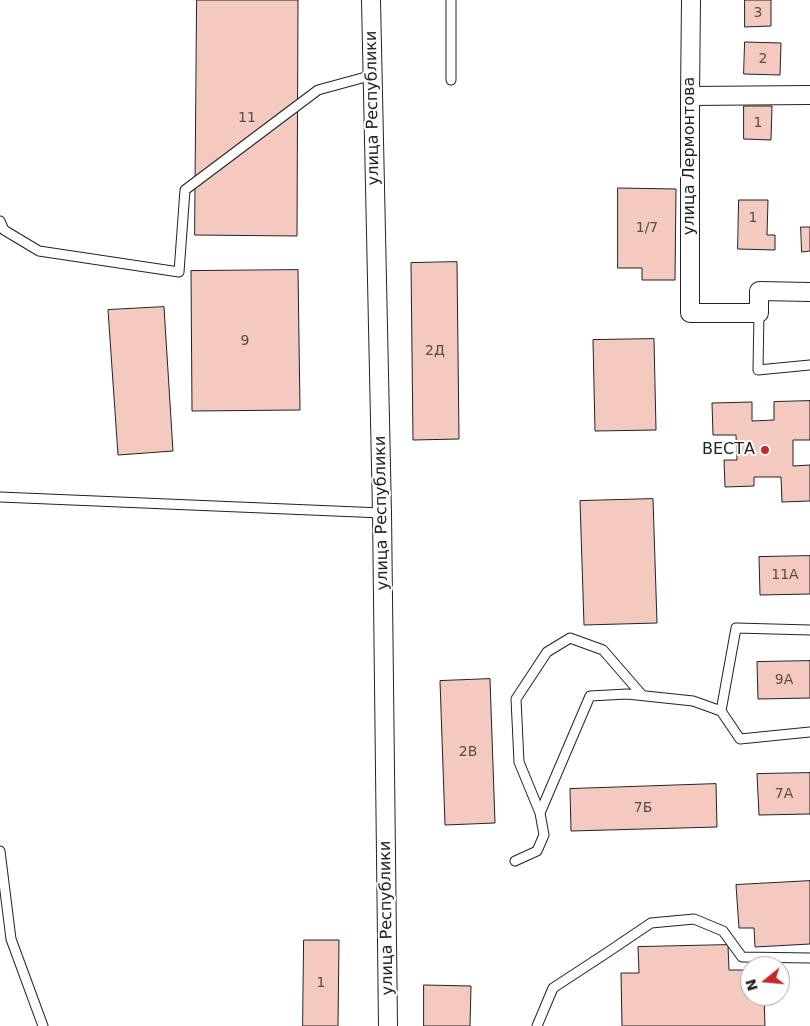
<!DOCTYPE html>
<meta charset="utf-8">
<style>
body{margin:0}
#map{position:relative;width:810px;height:1026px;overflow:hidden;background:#fff;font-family:"DejaVu Sans",sans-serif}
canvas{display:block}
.north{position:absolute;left:740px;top:956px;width:50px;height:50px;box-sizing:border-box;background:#fff;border:1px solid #a7a7a7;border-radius:50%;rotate:253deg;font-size:14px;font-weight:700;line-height:20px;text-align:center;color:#222}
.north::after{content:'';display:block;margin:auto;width:18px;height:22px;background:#c62828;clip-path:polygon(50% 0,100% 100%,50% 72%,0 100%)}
</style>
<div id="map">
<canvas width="810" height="1026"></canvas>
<div class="north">N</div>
</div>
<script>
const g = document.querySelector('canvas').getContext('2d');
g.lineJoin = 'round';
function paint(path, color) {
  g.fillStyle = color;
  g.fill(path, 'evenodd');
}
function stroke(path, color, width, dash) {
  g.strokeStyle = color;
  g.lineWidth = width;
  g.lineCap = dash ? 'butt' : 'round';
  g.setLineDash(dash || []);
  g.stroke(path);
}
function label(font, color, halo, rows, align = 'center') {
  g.font = font + ' "DejaVu Sans",sans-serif';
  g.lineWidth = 4;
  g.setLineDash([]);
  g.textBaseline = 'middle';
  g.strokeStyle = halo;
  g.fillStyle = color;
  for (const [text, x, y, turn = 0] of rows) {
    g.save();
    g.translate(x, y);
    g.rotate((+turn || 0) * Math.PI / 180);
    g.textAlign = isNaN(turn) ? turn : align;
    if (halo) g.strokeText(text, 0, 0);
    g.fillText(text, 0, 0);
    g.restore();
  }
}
const building = new Path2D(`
 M197 0H298L297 236 195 235Z
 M745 0H771V26L745 27Z
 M745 42 781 43 780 75 744 74Z
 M744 106H772L771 140 744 139Z
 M618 188 676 189 675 280H642V268H618Z
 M739 200H768L767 235H775V250L738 249Z
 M801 227H810V251L802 252Z
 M457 262 459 439 413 440 411 263Z
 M298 270 300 410 192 411 191 271Z
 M164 307 173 451 118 455 108 310Z
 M654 339 656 430 595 431 593 340Z
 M810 401V440H793V466L810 465V501L782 502 781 477H754V486L725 487 724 460H737L736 435H713L712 403 752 402V421L774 420V402Z
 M653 499 657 623 584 625 580 501Z
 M810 556V594L760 595 759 557Z
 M810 661V698L758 699 757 662Z
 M490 679 495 823 445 825 440 681Z
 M810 773V814L759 815 757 774Z
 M716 784 717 827 571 831 570 789Z
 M810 881V944L755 947 754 928H739L736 885Z
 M304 940H339L338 1026H303Z
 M728 945 729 970H750V996H764L765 1026H622L621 973H639L638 947Z
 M424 985 471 986 470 1026H424Z`);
paint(building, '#f3c9c0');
stroke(building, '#222', 1);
const service = new Path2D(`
 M451 80V0
 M0 221 4 230 39 251 179 272 185 190 318 90 373 75
 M759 313 758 370 810 365
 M0 497 382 513
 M721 711 736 628 810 630
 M540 813 590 696 627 694 693 701 721 711 740 739 810 732
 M0 851 11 939 43 1026
 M515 861 537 851 544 835 540 813 519 762 516 699 547 652 570 638 603 650 642 695
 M537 1026 553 988 605 954 651 923 694 919 723 931 742 957 810 958`);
const minor = new Path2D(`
 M371 0 382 513 388 1026
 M691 0 690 96V313H759V291L810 292
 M690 96 810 95`);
stroke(service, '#222', 11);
stroke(minor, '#222', 20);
stroke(service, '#fff', 9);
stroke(minor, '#fff', 18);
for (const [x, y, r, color] of [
 [765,450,5,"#c62828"]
]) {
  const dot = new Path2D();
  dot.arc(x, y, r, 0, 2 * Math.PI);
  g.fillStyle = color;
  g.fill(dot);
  stroke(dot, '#fff', 2);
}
label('14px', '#564c4a', null, [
 ["3",758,13],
 ["2",763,59],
 ["11",247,118],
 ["1",758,123],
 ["1",753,218],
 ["1/7",647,228],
 ["9",245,341],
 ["2Д",435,351],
 ["11А",785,575],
 ["9А",784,680],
 ["2В",468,752],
 ["7А",784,794],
 ["7Б",643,808],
 ["1",321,983]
]);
label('16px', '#222', '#fff', [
 ["улица Республики",373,108,-91],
 ["улица Лермонтова",690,156,-90],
 ["улица Республики",382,513,-91],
 ["улица Республики",387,918,-91]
]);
label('16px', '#222', '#fff', [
 ["ВЕСТА",755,450]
], 'right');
</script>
